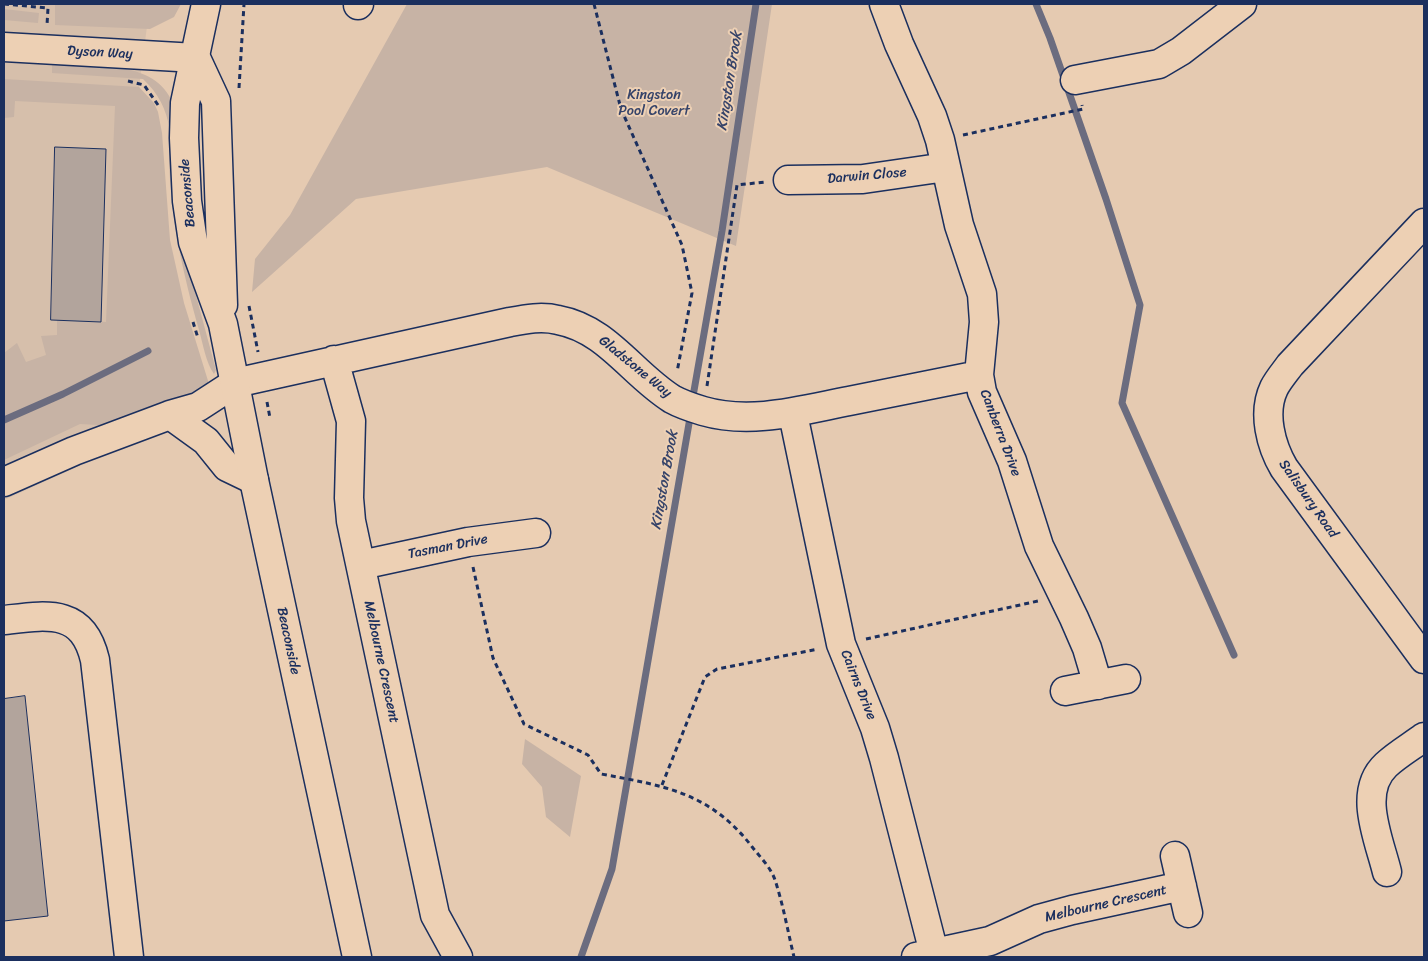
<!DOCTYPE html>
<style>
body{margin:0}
#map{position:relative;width:1428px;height:961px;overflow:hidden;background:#e5cab1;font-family:Sriracha,sans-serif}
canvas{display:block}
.frame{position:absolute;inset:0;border:5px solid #1b2f5e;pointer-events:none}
</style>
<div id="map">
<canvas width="1428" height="961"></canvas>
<div class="frame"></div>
</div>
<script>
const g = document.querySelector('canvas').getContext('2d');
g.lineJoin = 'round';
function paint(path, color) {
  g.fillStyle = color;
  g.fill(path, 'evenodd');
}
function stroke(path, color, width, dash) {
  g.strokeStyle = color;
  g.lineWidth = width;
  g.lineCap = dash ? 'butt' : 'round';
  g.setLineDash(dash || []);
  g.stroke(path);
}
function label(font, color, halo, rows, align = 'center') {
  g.font = font + ' Sriracha,sans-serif';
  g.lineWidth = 4;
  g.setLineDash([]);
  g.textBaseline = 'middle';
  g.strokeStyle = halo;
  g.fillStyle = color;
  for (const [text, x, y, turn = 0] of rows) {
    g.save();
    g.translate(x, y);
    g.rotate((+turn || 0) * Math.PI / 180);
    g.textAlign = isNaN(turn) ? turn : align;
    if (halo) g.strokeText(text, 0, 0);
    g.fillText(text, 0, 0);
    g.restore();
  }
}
paint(new Path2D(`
 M4 4H150L139 87 173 401 72 436 81 465 4 500Z`), '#d6bfab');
paint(new Path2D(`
 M55 4H181L174 17 150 29 55 25Z
 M407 4H772L736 246 547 167 356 199 252 292 255 259 290 215Z
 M4 9 39 13 38 23 4 20Z
 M52 65C91 67 156 58 173 104 176 111 175 122 176 130H170C166 109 159 94 143 79L52 73Z
 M4 79 139 87 154 103 158 112 162 133 170 240 184 303 209 384 197 396 116 426 80 424 4 460V353L17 343 26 362 46 355 41 336 57 335V320L106 322 115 106 15 101 14 117 4 118Z
 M169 149H175L186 258 216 370 214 374C206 363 203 344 199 330 182 270 169 212 169 149Z
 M525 739 581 776 570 837 546 817 542 787 522 764Z`), '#c7b3a5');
stroke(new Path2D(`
 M1036 4 1050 38 1106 199 1140 305 1122 403 1234 655
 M692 402 722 231 756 4
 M4 420 63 394 148 351
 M581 957 612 869 691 412`), '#6b6c7f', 7);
const building = new Path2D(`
 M55 147 106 149 101 322 51 320Z
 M25 696 48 916 4 921V699Z`);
paint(building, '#b2a49c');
stroke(building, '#1b2f5e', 1);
const minor = new Path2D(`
 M884 4 899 44 932 116 940 140 959 225 982 294 984 322 979 375 982 392 1012 461 1039 546 1074 618 1087 648 1098 685
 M358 5 359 4
 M4 47 196 58
 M1075 80 1159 64 1181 51 1242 4
 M788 180 863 179 946 167
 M1424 223 1290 365C1285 372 1278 380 1274 388 1262 413 1271 446 1284 468L1424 659
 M334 360 351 421 349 498 351 521 435 915 458 957
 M793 414 841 644 875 728 884 758 934 953
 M170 415 198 407 235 383 510 322C526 319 542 316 558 320 607 329 632 374 672 399 681 404 693 408 703 411 751 425 802 410 849 401 892 392 936 384 979 375
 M4 482 74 451 170 415 206 441 227 467 254 480
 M361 565 468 542 536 533
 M4 620C47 615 83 608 95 660L129 957
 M1065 691 1126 679
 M1175 856 1188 913
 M1387 872C1379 839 1357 792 1386 765 1398 754 1412 746 1424 737
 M916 957 990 941 1039 919 1072 910 1182 886`);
const highway = new Path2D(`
 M206 4 185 103 184 138 187 201 193 242 223 324 254 480 357 957
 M196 58 216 101 223 305`);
stroke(minor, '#1b2f5e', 31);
stroke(highway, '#1b2f5e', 31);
stroke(new Path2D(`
 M4 4 48 8 47 25
 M594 4 621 109 682 245 692 293 677 372
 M128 81 144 85 158 105
 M239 88 244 4
 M963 135 1083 109 1082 105
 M249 306 258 352
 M193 322 198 338
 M707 386 737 185 765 182
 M267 402 270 418
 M473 567 493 658 524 724 588 755 601 774C666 786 711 793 753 848 761 858 771 868 775 880 783 904 788 932 794 957
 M866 639 1038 601
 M662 785 705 677 717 669 818 649`), '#1b2f5e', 3, [5, 4]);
stroke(minor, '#edd0b4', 28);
stroke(highway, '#edd0b4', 28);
label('14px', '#1b2f5e', '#edd0b4', [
 ["Dyson Way",100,53,3],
 ["Darwin Close",867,176,-5],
 ["Beaconside",188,193,-95],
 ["Gladstone Way",635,367,39],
 ["Canberra Drive",1000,433,69],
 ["Salisbury Road",1308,499,55],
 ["Tasman Drive",448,547,-11],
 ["Beaconside",288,641,78],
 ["Melbourne Crescent",381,662,78],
 ["Cairns Drive",858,685,68],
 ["Melbourne Crescent",1106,904,-13]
]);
label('14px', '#354369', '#edd0b4', [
 ["Kingston",654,95],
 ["Pool Covert",654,111]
]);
label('italic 15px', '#364369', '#edd0b4', [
 ["Kingston Brook",730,81,-81],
 ["Kingston Brook",665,480,-80]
]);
</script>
